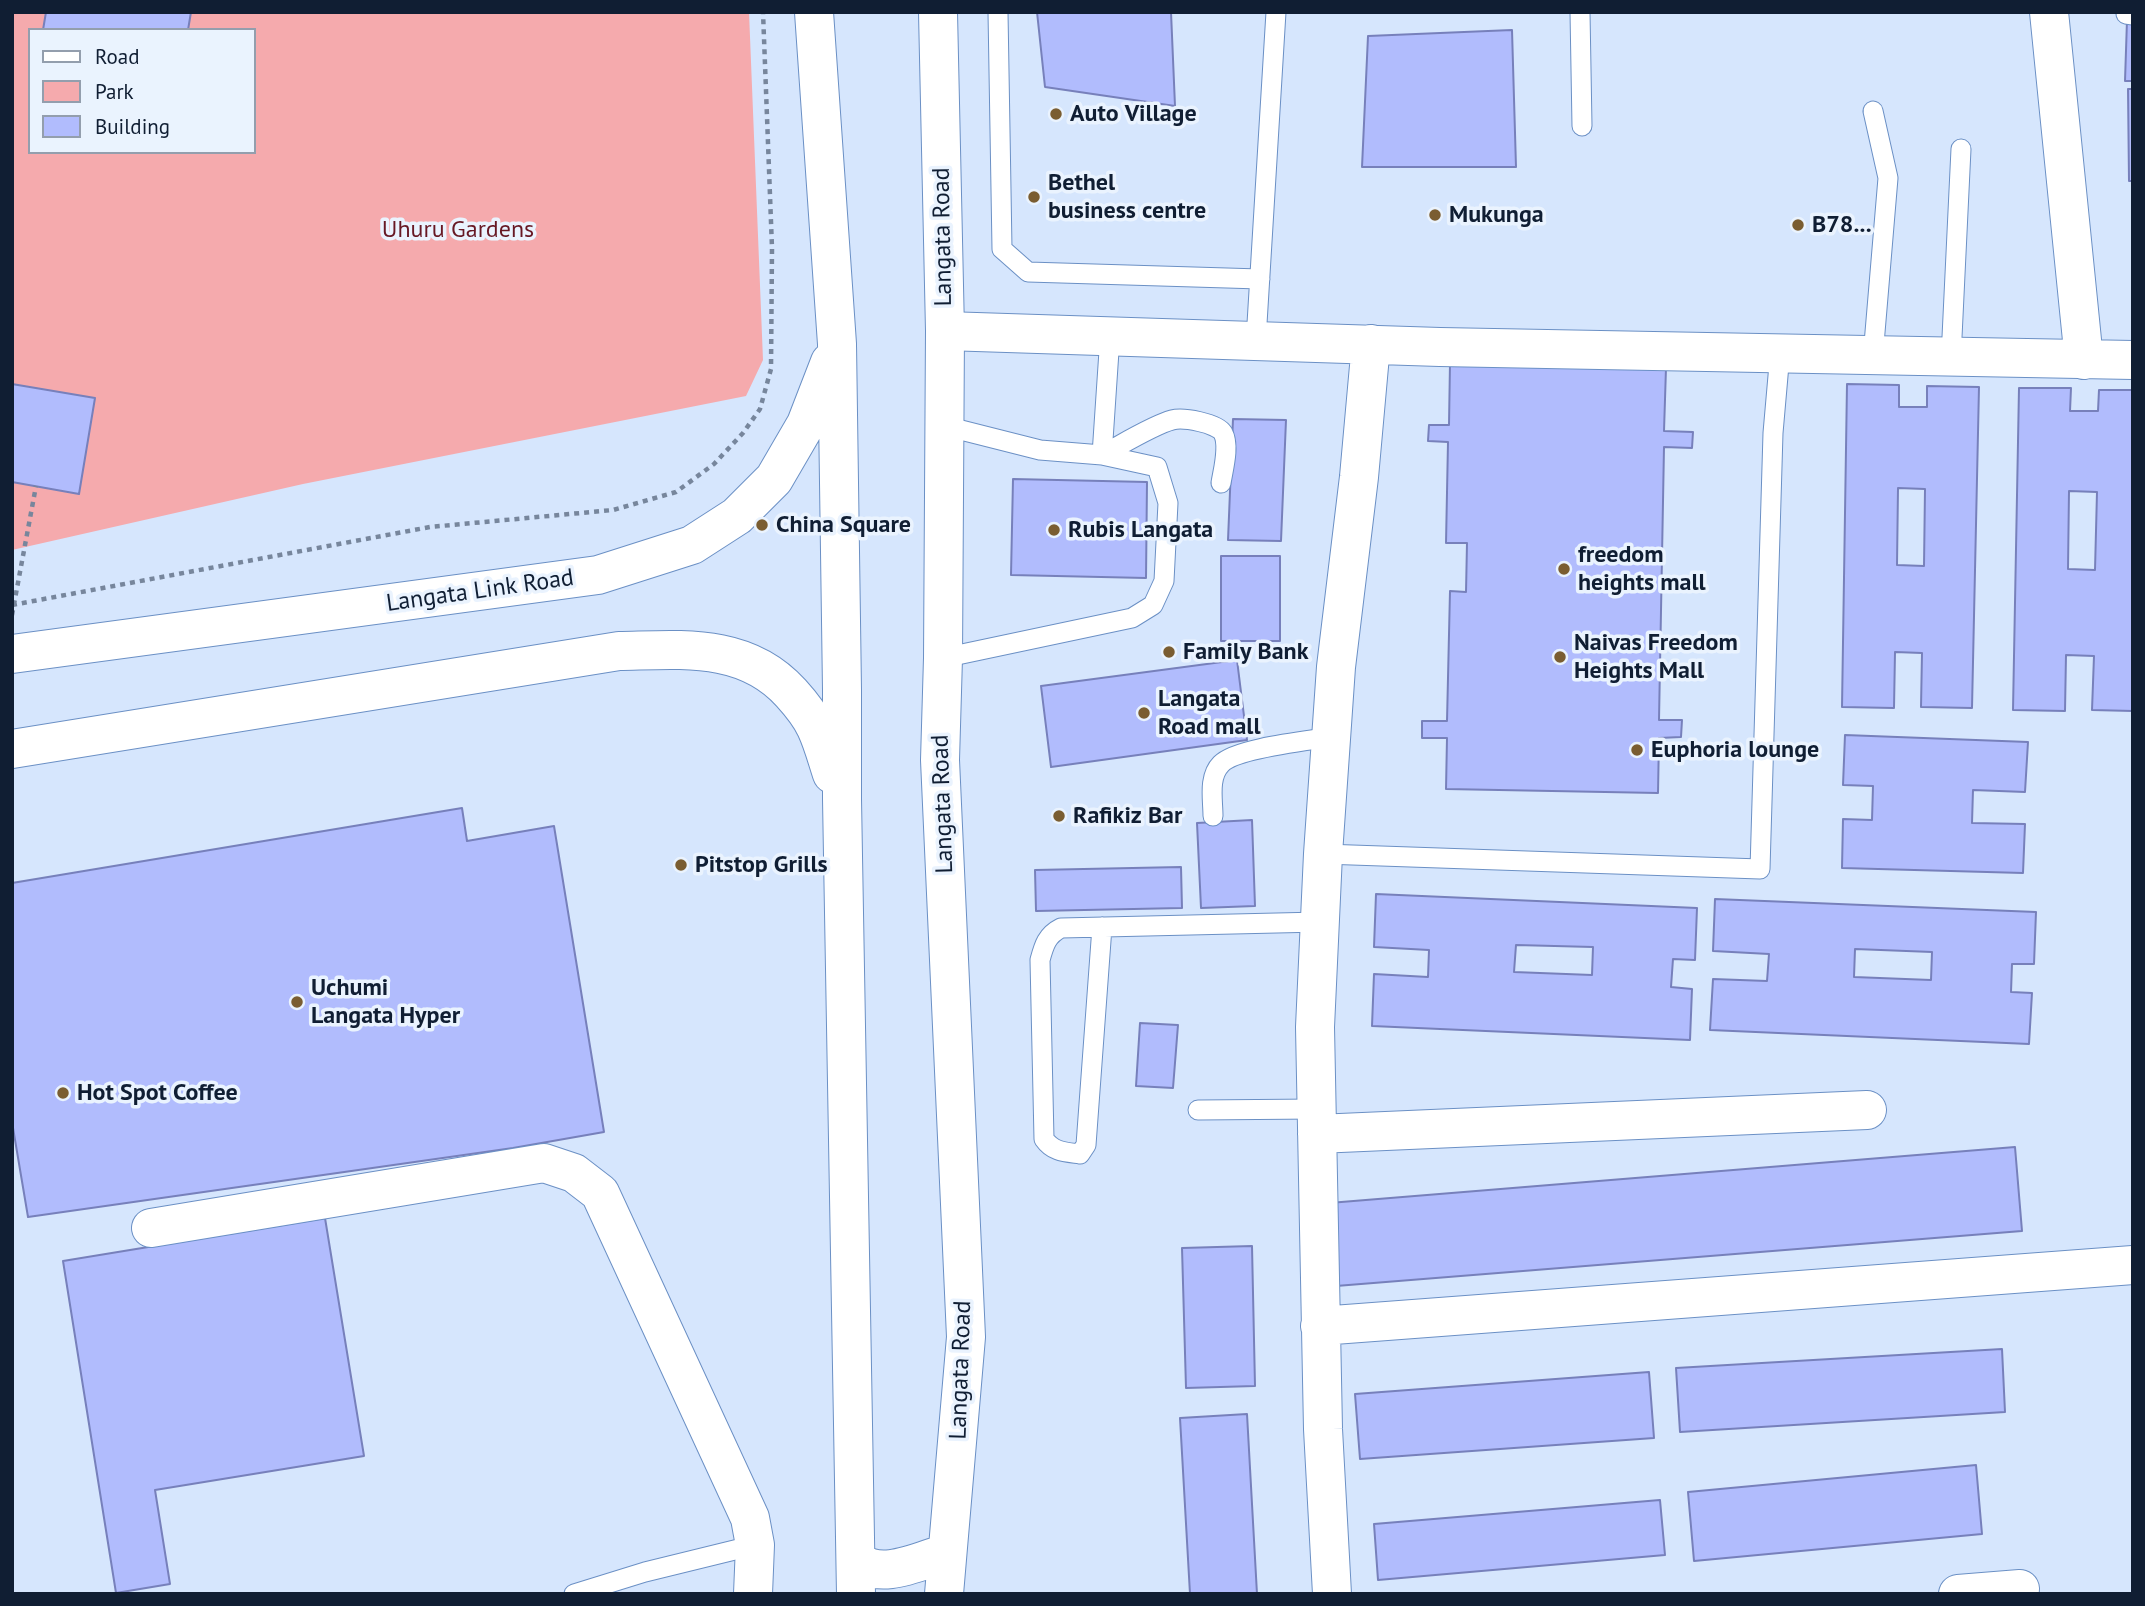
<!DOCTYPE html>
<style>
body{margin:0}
#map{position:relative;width:2145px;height:1606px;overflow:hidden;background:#d6e6fd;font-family:"PT Sans",sans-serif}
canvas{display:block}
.frame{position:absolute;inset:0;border:14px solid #101e33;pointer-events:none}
.legend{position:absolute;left:28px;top:28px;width:228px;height:126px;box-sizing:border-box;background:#eaf3fe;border:2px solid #939ead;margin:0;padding:9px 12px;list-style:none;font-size:21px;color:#101e33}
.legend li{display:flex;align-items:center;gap:14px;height:35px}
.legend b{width:35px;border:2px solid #939ead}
</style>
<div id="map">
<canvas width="2145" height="1606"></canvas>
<div class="frame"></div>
<ul class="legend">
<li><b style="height:9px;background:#fff"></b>Road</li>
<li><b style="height:19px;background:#f5aaad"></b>Park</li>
<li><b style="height:19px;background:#b1bcfd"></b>Building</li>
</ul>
</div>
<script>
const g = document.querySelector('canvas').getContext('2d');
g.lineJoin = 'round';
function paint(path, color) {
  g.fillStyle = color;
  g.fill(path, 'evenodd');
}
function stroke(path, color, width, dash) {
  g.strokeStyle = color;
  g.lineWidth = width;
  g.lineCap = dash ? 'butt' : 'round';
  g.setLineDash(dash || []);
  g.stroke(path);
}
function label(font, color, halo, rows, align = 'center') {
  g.font = font + ' "PT Sans",sans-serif';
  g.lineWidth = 7;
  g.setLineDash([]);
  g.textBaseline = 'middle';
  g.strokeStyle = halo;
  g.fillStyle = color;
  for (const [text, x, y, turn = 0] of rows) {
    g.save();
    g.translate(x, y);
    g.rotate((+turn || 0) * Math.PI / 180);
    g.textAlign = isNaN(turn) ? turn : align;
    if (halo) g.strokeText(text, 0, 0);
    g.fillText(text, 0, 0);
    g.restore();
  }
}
paint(new Path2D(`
 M12 12H749L763 360 746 396 303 484 12 550ZM30 30H254V152H30Z`), '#f5aaad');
const building = new Path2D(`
 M46 12H191L188 30H43Z
 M1037 12H1171L1175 106 1045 87Z
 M2127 20H2133V81H2125Z
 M1512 30 1516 167H1362L1368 36Z
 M2128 89H2133V181H2129Z
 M1450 363 1666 368 1664 431 1693 432 1692 448 1664 447 1659 720H1682L1681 737 1659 738 1658 793 1446 789 1447 738H1422V721H1447L1450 591 1466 592 1467 543H1446L1448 442 1428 441 1429 425H1449Z
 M12 384 95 398 79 494 12 482Z
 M1847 384 1899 385V407H1927V386L1979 387 1972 708 1921 707 1922 653 1895 652 1894 708 1842 707ZM1898 488 1925 489 1924 566 1897 565Z
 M2019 388H2071L2070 411H2098L2099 390H2133V711L2092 710 2094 656 2066 655 2065 711 2013 710ZM2069 491 2097 492 2095 570 2068 569Z
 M1233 419 1286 420 1281 541 1228 540Z
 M1013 479 1147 482 1146 578 1011 575Z
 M1221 556H1280V641H1221Z
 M1237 660 1247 740 1051 767 1041 686Z
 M1845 735 2028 742 2025 792 1973 790 1972 823 2025 824 2023 873 1842 868 1843 819 1872 820 1873 786 1843 785Z
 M462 808 467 841 554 826 604 1132 513 1148 28 1217 12 1122V883Z
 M1252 820 1255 906 1201 908 1197 823Z
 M1181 867 1182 908 1036 911 1035 870Z
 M1376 894 1697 908 1695 960 1673 959 1671 987 1692 989 1690 1040 1372 1026 1374 974 1428 977 1429 950 1374 947ZM1516 945 1593 947 1592 975 1514 972Z
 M1715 899 2036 912 2034 964H2012L2011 992 2032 993 2029 1044 1710 1030 1713 979 1767 981 1769 954 1713 951ZM1855 949 1932 952 1931 980 1854 977Z
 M1140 1023 1178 1025 1173 1088 1136 1086Z
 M2015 1147 2022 1231 1336 1286 1329 1203Z
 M325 1218 364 1456 155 1490 170 1584 116 1593 63 1261Z
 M1252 1246 1255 1386 1186 1388 1182 1248Z
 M2002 1349 2005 1412 1680 1432 1676 1368Z
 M1649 1372 1654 1438 1360 1459 1355 1394Z
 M1247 1414 1257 1594H1190L1180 1418Z
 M1976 1465 1982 1534 1694 1561 1688 1492Z
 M1660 1500 1665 1555 1378 1580 1374 1524Z`);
paint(building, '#b1bcfd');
stroke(building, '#7780bb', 2);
const lane = new Path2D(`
 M998 12 1002 249 1028 272 1260 279
 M1580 12 1582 126
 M2126 14 2133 15
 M1873 111 1888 178 1873 356
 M1256 340 1276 12
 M1951 358 1961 149
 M1102 455C1121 445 1153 425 1172 420 1183 417 1217 423 1223 433 1230 446 1223 470 1221 483
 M1102 455 1110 336
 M943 658 1132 618 1153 605 1164 581 1168 503 1157 467 1102 455 1040 450 945 426
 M1213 816C1213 800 1208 777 1221 764 1236 748 1308 741 1332 737
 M1323 854 1760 869 1773 433 1780 353
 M1102 927 1086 1145 1080 1154C1065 1152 1053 1152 1044 1139L1040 960C1044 945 1047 935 1061 928L1320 922
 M1198 1110 1316 1109
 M574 1594 645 1572 755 1545`);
const street = new Path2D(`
 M2049 12 2084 360
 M945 331 1440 347 2133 360
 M1317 1134 1867 1110
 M151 1228 544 1163 574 1173 600 1193 750 1518 755 1545 753 1594
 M1320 1326 2133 1265
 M1332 1594 1323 1429 1315 1027 1323 854 1336 667 1359 477 1371 344
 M1958 1594 2020 1589`);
const secondary = new Path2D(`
 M814 12 837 344 842 690V799L856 1594
 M938 12 945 331 943 658 940 760 966 1337 944 1594
 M12 654 598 575 692 545 737 516 774 479 806 424 830 362
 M12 749 619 651C681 650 745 642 791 693 801 704 810 715 816 728 823 743 827 759 832 774
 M857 1560C880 1582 921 1560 947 1553`);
stroke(lane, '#6b90c5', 21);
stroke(street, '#6b90c5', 40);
stroke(secondary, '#6b90c5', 40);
stroke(new Path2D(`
 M12 605 430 527 613 510 676 492 714 464 743 433 760 409 771 369 772 248 763 12
 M12 615 36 486`), '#77869c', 4.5, [5, 5]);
stroke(lane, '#fff', 19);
stroke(street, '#fff', 38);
stroke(secondary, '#fff', 38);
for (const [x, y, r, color] of [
 [1056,114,7,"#7a5d31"],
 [1034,197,7,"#7a5d31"],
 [1435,215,7,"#7a5d31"],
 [1798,225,7,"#7a5d31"],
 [762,525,7,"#7a5d31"],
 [1054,530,7,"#7a5d31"],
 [1564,569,7,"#7a5d31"],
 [1169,652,7,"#7a5d31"],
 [1560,657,7,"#7a5d31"],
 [1144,713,7,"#7a5d31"],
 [1637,750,7,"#7a5d31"],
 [1059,816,7,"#7a5d31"],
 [681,865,7,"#7a5d31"],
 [297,1002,7,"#7a5d31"],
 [63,1093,7,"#7a5d31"]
]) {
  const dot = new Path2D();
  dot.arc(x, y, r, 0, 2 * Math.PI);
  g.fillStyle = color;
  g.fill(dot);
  stroke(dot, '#eaf3fe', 2.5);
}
label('bold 24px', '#101e33', '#eaf3fe', [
 ["Auto Village",1070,114],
 ["Bethel",1048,183],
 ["business centre",1048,211],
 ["Mukunga",1449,215],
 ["B78...",1812,225],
 ["China Square",776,525],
 ["Rubis Langata",1068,530],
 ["freedom",1578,555],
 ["heights mall",1578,583],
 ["Naivas Freedom",1574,643],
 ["Heights Mall",1574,671],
 ["Family Bank",1183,652],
 ["Langata",1158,699],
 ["Road mall",1158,727],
 ["Euphoria lounge",1651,750],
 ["Rafikiz Bar",1073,816],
 ["Pitstop Grills",695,865],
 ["Uchumi",311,988],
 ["Langata Hyper",311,1016],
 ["Hot Spot Coffee",77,1093]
], 'left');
label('24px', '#671824', '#eaf3fe', [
 ["Uhuru Gardens",458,230]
]);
label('24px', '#101e33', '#eaf3fe', [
 ["Langata Road",943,237,-91],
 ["Langata Link Road",480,591,-8],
 ["Langata Road",943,804,-92],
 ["Langata Road",961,1370,-88]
]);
</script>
